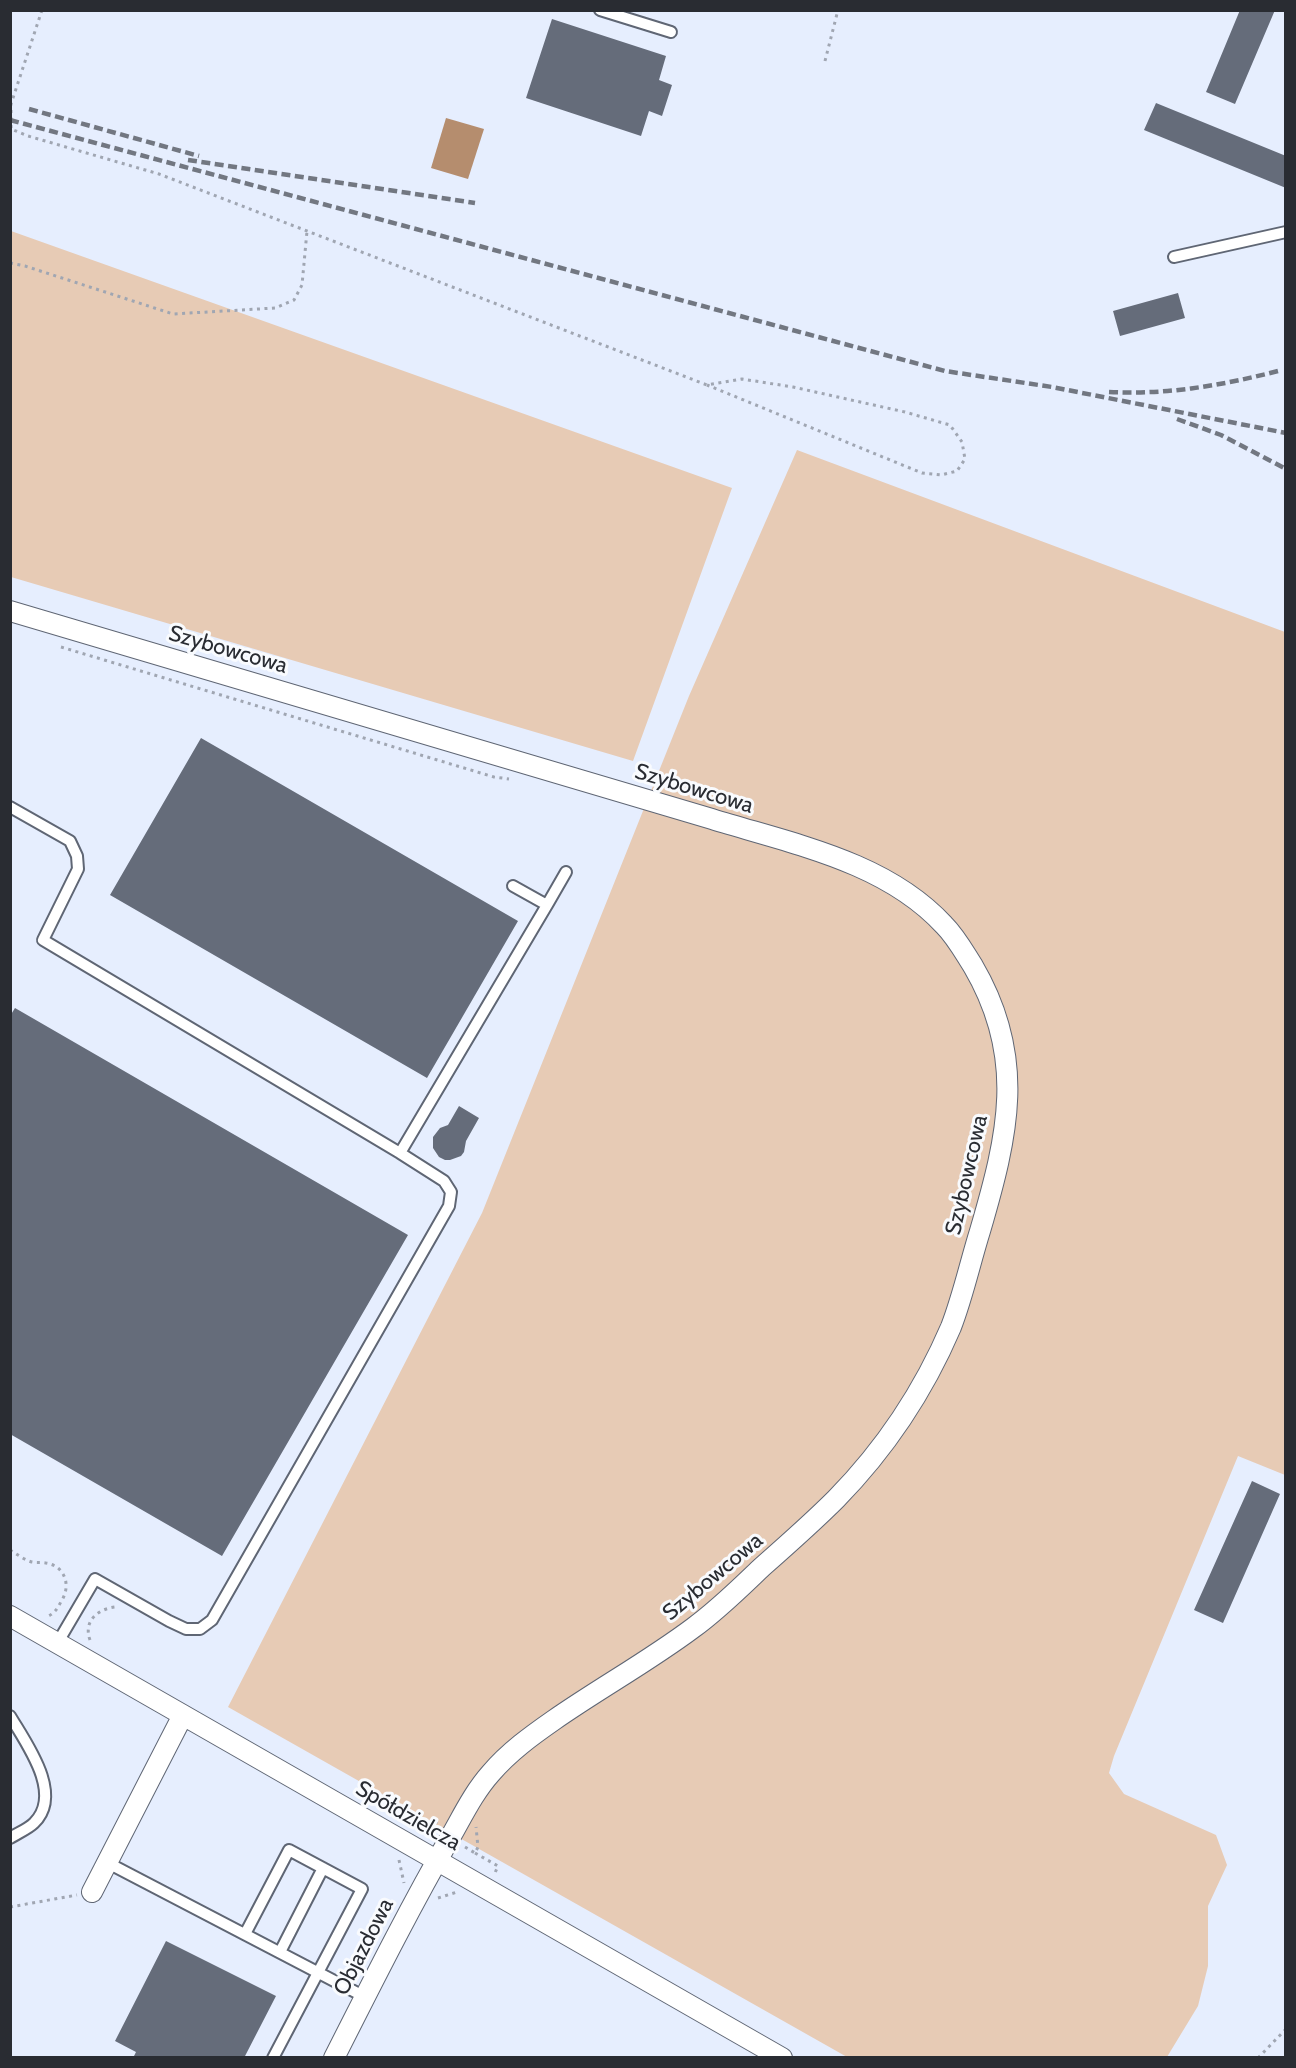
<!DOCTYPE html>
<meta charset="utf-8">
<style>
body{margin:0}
#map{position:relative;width:1296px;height:2068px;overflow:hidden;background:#e6eefe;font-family:Cabin,sans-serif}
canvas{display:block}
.frame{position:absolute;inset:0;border:12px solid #292c32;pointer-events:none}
</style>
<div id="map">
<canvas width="1296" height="2068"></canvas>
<div class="frame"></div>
</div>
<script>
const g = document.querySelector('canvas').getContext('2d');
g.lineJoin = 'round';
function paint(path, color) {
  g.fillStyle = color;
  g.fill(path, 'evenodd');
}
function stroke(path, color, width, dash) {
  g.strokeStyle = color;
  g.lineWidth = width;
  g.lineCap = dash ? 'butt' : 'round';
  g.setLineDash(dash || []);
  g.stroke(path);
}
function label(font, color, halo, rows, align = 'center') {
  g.font = font + ' Cabin,sans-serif';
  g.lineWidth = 6;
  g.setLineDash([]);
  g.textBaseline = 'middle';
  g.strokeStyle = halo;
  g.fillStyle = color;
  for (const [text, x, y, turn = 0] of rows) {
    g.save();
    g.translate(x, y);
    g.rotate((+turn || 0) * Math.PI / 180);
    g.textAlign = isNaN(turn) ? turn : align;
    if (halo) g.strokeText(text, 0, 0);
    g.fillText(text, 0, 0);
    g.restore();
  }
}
paint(new Path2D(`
 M11 231 732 488 633 761 11 577Z
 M797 450 1285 632V1475L1238 1456 1114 1756 1109 1773 1124 1794 1216 1835 1227 1865 1208 1906V1966L1198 2006 1167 2057H847L228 1707 482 1213 689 696Z`), '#e7cbb5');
paint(new Path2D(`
 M446 118 484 129 468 179 431 168Z`), '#b58d6e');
paint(new Path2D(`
 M1240 10H1275L1235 104 1206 92Z
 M552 19 666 56 659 80 672 85 662 116 649 111 641 136 526 98Z
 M1156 103 1286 156V188L1144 130Z
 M1178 293 1185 318 1120 336 1113 311Z
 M201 738 518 921 427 1078 110 895Z
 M15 1008 408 1235 222 1556 10 1434V1016Z
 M459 1106 479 1118 466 1141 464 1152 461 1156 450 1160H445L439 1157 433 1148V1137L440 1128 448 1125Z
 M1252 1481 1280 1494 1223 1623 1194 1610Z
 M166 1941 276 1996 244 2058H133L136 2052 115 2041Z`), '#656c7a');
const service = new Path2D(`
 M600 10 671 32
 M1174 257 1286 232
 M10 807 70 841 77 856 78 869 43 940 400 1153 444 1181 451 1192 449 1206 212 1620 200 1629H186L169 1621 95 1579 58 1642
 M547 905 566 872
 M400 1153 547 905 513 886
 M10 1716C26 1743 64 1794 34 1823 28 1829 18 1833 10 1838
 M108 1863 365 1997
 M245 1934 289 1850 362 1889 273 2058
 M280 1952 323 1868`);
const minor = new Path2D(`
 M10 611 712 819C792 844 885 861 944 925 956 937 964 952 973 966 1027 1058 1008 1135 980 1231 970 1263 963 1296 951 1327 924 1390 884 1450 836 1499 812 1523 787 1545 762 1567 740 1588 718 1610 693 1628 649 1661 600 1688 554 1720 531 1736 509 1752 491 1773 474 1792 463 1815 451 1836 409 1909 372 1983 334 2058
 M10 1616 782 2058
 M92 1892 183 1715`);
stroke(service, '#5f6674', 14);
stroke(minor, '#5f6674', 22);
stroke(new Path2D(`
 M42 10 11 104V129L28 136 159 174 707 385 742 379 793 387 905 412 950 425 962 442 965 459 957 471 941 475 922 473 707 385
 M825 61 838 10
 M10 263 25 266 173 314 275 308 294 300 302 285 307 231
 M61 647 494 777 509 779
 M10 1550C17 1554 24 1560 32 1562 37 1563 42 1562 46 1563 65 1566 71 1585 62 1600 58 1607 55 1614 46 1617
 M90 1640C83 1621 98 1609 115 1607
 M396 1816 401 1811 436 1830
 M428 1826 441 1820
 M465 1847 475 1853 478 1847 476 1827
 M475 1853 498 1866 494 1875
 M399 1860 404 1883
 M438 1898 457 1892
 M10 1907 77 1895
 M1258 2058 1286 2029`), '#a0a6b2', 3, [3, 4.5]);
stroke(service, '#fff', 10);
stroke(minor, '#fff', 20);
stroke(new Path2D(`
 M29 109 199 156
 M10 120 945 371 1052 387 1286 433
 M188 160 475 203
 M1109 392C1169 395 1224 385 1282 370
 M1177 419 1221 435 1286 469`), '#727781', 4.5, [9, 4.5]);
label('22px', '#292c32', '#f9fbfe', [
 ["Szybowcowa",228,650,16],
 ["Szybowcowa",694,789,17],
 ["Szybowcowa",967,1175,-77],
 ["Szybowcowa",713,1577,-40],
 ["Spółdzielcza",408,1816,30],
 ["Objazdowa",364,1947,-63]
]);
</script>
